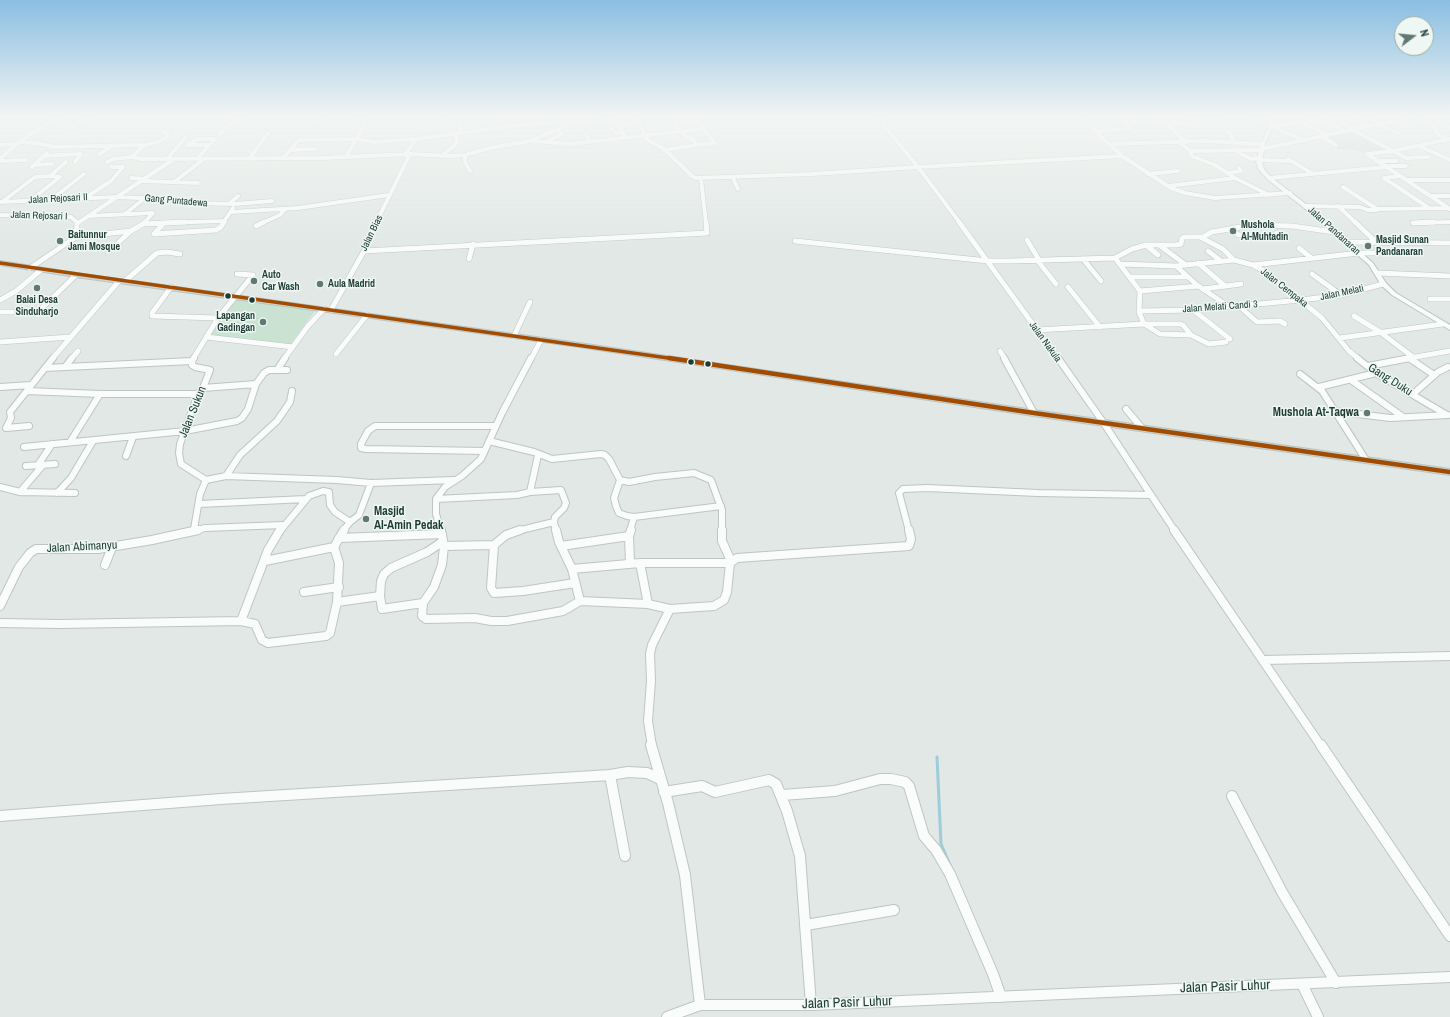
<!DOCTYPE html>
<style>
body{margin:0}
#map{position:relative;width:1450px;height:1017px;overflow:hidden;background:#e1e8e5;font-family:"Archivo Narrow",sans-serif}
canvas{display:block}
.north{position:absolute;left:1394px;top:16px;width:40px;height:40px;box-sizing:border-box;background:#eef7f3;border:1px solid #9baca7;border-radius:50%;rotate:74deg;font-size:11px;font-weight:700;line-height:16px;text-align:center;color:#1e3b35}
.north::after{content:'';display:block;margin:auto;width:14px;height:18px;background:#627873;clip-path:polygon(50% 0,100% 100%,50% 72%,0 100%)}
</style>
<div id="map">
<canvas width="1450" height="1017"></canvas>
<div class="north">N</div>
</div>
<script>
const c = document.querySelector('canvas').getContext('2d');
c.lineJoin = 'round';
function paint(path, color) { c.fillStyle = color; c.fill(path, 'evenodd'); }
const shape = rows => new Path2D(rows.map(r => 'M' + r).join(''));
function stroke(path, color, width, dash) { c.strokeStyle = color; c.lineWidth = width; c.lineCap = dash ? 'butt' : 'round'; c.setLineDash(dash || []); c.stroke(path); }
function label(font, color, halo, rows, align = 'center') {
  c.font = font + ' "Archivo Narrow",sans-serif'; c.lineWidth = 3; c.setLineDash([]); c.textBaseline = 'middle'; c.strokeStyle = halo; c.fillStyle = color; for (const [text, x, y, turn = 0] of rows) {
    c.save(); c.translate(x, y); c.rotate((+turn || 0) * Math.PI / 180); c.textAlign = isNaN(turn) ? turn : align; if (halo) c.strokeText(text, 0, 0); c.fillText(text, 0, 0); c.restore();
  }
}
const built = shape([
 [1353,131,1388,149,1363,152,1356,150,1338,149,1333,146,1337,146,1323,137]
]);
const green = shape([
 [235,298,316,309,290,345,210,335]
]);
const stream = shape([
 [937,757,941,844,950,865]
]);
const minorFar4 = shape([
 [636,115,646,139,664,149,692,176,696,178,812,174,918,167,886,128,879,115],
 [1083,115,1088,120,1092,128,1122,156,1171,188,1185,193,1215,198,1290,193],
 [1191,115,1217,115,1270,120],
 [1298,115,1310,121],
 [1314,115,1345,131],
 [1344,115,1367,126],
 [1364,115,1379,123],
 [1423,115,1450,128],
 [431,117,440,115],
 [1413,117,1431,124,1439,135,1446,139],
 [1332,119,1354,129],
 [676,120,696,120,715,143,697,145,692,138,686,137,672,121,676,120],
 [1112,120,1114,122,1124,122],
 [1390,121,1404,127],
 [1301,122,1327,135],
 [313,123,322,115],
 [1166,123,1186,142],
 [1377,124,1398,133],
 [1271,126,1323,120],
 [72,127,90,115],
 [1273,127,1304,140],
 [611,129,616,133,623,132],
 [1351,129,1393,151,1450,139],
 [1096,131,1130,129,1125,122,1148,121,1195,125],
 [1228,131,1233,137,1231,138,1235,143],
 [220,134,240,115],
 [460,134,461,115],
 [586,134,589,142],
 [1321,136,1336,145],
 [626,137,618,126,639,122],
 [533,141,570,144,702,129],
 [19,142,36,143,55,147,140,145,143,146,132,157,141,159,323,158,410,154,451,156,465,155,490,148,530,141,561,128,570,122],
 [546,142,562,134,557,130],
 [1179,142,1190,151,1192,156,1215,165,1235,178,1269,195],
 [1109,144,1203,141,1263,144],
 [0,145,17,144],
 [188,145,197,139,215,139,197,159],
 [188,145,210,145],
 [143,146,160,141,168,136,168,134,163,132],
 [1419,146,1450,160],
 [1262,149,1421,115],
 [290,150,315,149],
 [664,150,697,145],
 [1190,151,1262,150],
 [1236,151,1251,159,1260,158],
 [99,154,114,145],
 [405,155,416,139],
 [465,155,465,162,470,171],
 [43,156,81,154],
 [441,156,454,146,457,140,456,135],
 [346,157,366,122,361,115],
 [1428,157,1406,158,1393,151,1367,154,1450,209],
 [283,158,299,140,357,139,374,142,416,139,519,125,589,122,636,115],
 [0,159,19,142,61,115],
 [167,159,185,138],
 [249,159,268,133],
 [1288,159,1313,174],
 [1260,160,1291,161],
 [0,161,26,160],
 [1380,161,1396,161],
 [75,162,81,154],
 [107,162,113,159,132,157],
 [34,165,52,164],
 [1384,166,1406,166],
 [32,167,47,153],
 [1227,173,1241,171,1239,168],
 [1148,174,1178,171],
 [1400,176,1384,178,1429,208],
 [131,178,147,179],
 [733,178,738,189],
 [1269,178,1386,167],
 [701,179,706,223],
 [1406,180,1450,180],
 [143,181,198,183],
 [174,182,204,159],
 [1168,186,1235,178],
 [1343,187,1377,209,1376,210],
 [1432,196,1450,196],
 [85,198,111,181,123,167,111,167],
 [52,199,84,174],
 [31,200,60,177,50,176],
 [0,202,116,197,163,199,187,203,235,204,272,201],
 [2,202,35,177,50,176,66,162],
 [229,204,238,196],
 [1305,206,1360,207,1368,210,1375,210],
 [1338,206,1356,223],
 [1377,209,1448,208],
 [231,212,298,208,389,195],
 [125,214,145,198],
 [0,215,71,217,78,223],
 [88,216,153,213,144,223],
 [78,223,174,159],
 [159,223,225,221],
 [223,223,233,208],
 [262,223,280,215,285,209],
 [376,223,410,154],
 [960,223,918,167,1122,156],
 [1413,223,1450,222]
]);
const minorFar3 = shape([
 [145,222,143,224,186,222],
 [959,222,1058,359],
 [1355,222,1376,242],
 [1413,223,1434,222],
 [163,224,154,234,216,230,221,227,224,222],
 [256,226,264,222],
 [1228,229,1239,235,1280,235],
 [1277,233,1287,238],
 [76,237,131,231,143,224],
 [1200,237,1223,249,1234,260,1253,265,1267,273,1322,318,1349,351,1359,359],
 [1027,240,1039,260],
 [795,241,988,261,1011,261,1115,258,1132,249,1146,245,1176,245,1181,244,1182,238,1185,237,1203,237,1212,232,1252,225,1292,226,1334,232],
 [119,242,131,231],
 [1346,242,1450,243],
 [1146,245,1158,255],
 [1159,245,1186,265],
 [1299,248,1310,257],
 [364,251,707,233,706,222],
 [1208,251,1221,261],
 [469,259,473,244],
 [1083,259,1101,281],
 [1037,260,1056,284],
 [1198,263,1225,286],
 [1120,264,1176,266],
 [1253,265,1359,253,1384,253],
 [30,268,76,237,77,222],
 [1377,273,1450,276],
 [1312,274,1341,295],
 [1130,277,1187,277],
 [125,281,157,253,167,252,180,254],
 [171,287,152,313,152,316,218,318],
 [1068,287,1100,327],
 [1203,289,1241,284],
 [1140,291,1199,286],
 [1430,299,1450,299],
 [0,300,16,291,41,270],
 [1228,306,1197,285,1176,266,1234,260],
 [1239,306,1257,322,1280,321,1285,324],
 [41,309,76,275],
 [331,310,364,251,377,222],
 [1193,310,1230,339],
 [1140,311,1193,310,1301,300,1341,295,1383,284],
 [0,312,12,312],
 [1354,316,1380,332,1413,357],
 [1144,324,1180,324,1183,325,1191,335,1160,334,1144,324],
 [1036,330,1144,324,1139,312,1140,291,1115,258],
 [1191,335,1209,344,1226,342],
 [514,336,530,302],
 [206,337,293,347],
 [1340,338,1443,324],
 [0,342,70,337],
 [1000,351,1005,359],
 [336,354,367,315],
 [1408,358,1410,359],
 [52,359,119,281],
 [71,359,78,351],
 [193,359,218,318,253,275,237,274],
 [284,359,308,326,324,309],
 [531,359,541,340],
 [1404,359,1450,351]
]);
const minorFar2 = shape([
 [1004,358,1034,413],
 [1357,358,1376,373,1447,415],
 [1409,358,1434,375],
 [192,361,192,365,195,367,210,370,203,388,198,394,180,444,179,453,181,464,206,480,200,494,194,529],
 [192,361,194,358],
 [1368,366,1410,358],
 [65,367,72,358],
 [45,368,192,361],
 [277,370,285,358],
 [1300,374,1322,391,1366,460],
 [1351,380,1403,417],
 [0,387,31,385],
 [1319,387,1376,373],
 [203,388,256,384],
 [27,391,100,394,198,394],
 [1413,394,1438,372,1448,367],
 [1126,409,1141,427],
 [1334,411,1390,418,1448,415],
 [29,426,6,428,11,418,10,412,53,358],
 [489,441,534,452,552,459,601,454,605,455,609,459,620,480,614,498,616,506,619,513,627,516,634,517,721,506],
 [70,442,100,394],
 [24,447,185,431,237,421,242,418,248,409,256,384,264,373,269,370,287,370],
 [484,451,366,449,361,448,361,444,368,431,375,426,496,426],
 [126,456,133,437],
 [38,465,52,444],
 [26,466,55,464],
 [226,476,240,455,277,421,290,402,292,391],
 [206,480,226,476,337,480,371,483,454,480],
 [620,480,629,482,655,477,694,473,711,480,722,510,722,531],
 [0,487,20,492,75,493],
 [20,492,43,465],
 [530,492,538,455],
 [57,493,71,478,93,441],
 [1151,495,1175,531],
 [436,499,517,495,530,492,561,490,566,503,564,508,555,517,554,522,556,531],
 [199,504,306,499],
 [350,522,359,515,371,483],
 [194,531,205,528,283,525],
 [280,531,309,496,323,491,329,492,330,505,335,512,350,522,343,531],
 [441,531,436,514,436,499,445,487,462,476,481,459,502,413,531,358],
 [517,531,554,522],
 [630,531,634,517],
 [909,531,899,493,903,489,927,488,1038,493,1151,495,1103,422,1058,358]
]);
const minorFar1 = shape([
 [344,530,334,547,339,563,337,602,380,596,382,609,423,603],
 [441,530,444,546,442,565,434,587,423,603,422,616,426,619,475,618,491,621,507,621,563,611,580,601,648,604],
 [556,530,559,542,572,569,580,601],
 [722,530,722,541,731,561],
 [1174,530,1321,746],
 [339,538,442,534],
 [494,545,491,588,494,593,523,591,575,583],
 [444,546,494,545,506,535,520,530],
 [561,546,629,536],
 [265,561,334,547],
 [630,563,629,536,631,530],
 [640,563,648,604,670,609,714,606,724,600,727,592,730,563,737,558,909,546,911,539,909,530],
 [105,565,112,547],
 [572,569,640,563,730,563],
 [304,592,339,587],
 [380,596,381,581,384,574,391,568,427,552,442,542],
 [0,606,19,567,30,553,36,549,98,549,152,540,198,530],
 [241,621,268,550,280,530],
 [0,623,59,624,241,621,255,624,262,640,268,643,326,636,330,633,337,602],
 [1264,660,1450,656],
 [652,746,648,721,651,681,650,654,652,645,670,609]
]);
const minor = shape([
 [651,745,668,803,685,875,700,1005],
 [1321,745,1450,936],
 [610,775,625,856],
 [664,792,702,786,715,792,769,780,776,784,787,811,800,856,811,1005],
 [782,795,835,791,880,779,891,779,905,782,909,786,924,836,936,850,950,874,993,974,1001,997],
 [1232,796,1282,892,1336,983],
 [0,816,221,799,610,775,628,772,647,773,660,779],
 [806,925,894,910],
 [1302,984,1318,1017],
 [667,1017,700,1005,811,1005,1450,977]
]);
const secondary = shape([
 [1270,115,1274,115,1273,126,1265,144,1262,162,1264,169,1271,177,1307,205,1373,263,1386,283,1396,293,1450,325,1450,330,1392,295,1381,285,1369,265,1303,207,1267,179,1259,170,1256,162,1261,144,1269,126,1270,115]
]);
const primary = shape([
 [0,261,76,273,579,343,1034,410,1450,469,1450,475,1034,416,579,347,76,277,0,265,0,261]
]);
const bus1Far1 = shape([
 [0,263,675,359]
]);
const bus1 = shape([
 [669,358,1034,413,1450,472]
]);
const markers = [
 [1233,231,4,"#627873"],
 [60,241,4,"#627873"],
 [1368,246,4,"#627873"],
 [254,281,4,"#627873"],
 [320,284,4,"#627873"],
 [37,288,4,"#627873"],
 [228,296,3.5,"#1e3b35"],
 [252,300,3.5,"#1e3b35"],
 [263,322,4,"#627873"],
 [691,362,3.5,"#1e3b35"],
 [708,364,3.5,"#1e3b35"],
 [1367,413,4,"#627873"],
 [366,519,4,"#627873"]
];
const farStreetnames = [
 ["Jalan Rejosari II",58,199,-3],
 ["Gang Puntadewa",176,201,5],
 ["Jalan Rejosari I",39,216,2],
 ["Jalan Pandanaran",1334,231,42],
 ["Jalan Bias",372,233,-64],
 ["Jalan Cempaka",1284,288,38],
 ["Jalan Melati",1342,293,-12],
 ["Jalan Melati Candi 3",1220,307,-4],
 ["Jalan Nakula",1045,342,54]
];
const farPoinames = [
 ["Mushola",1241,225],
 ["Al-Muhtadin",1241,237],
 ["Baitunnur",68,235],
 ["Jami Mosque",68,247],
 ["Masjid Sunan",1376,240],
 ["Pandanaran",1376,252],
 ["Auto",262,275],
 ["Car Wash",262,287],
 ["Aula Madrid",328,284],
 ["Balai Desa",37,300,"center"],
 ["Sinduharjo",37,312,"center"],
 ["Lapangan",255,316,"right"],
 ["Gadingan",255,328,"right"]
];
const streetNames = [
 ["Gang Duku",1390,380,32],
 ["Jalan Sukun",193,412,-68],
 ["Jalan Abimanyu",82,547,-3]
];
const poiNames = [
 ["Mushola At-Taqwa",1359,413],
 ["Masjid",374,512,"left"],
 ["Al-Amin Pedak",374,526,"left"]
];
const nearStreetnames = [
 ["Jalan Pasir Luhur",1225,987,-2],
 ["Jalan Pasir Luhur",847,1003,-2]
];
paint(built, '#cedad5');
paint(green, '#c9e2d2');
stroke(stream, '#9ecdd9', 3);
stroke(minorFar4, '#bec5c2', 5);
stroke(minorFar3, '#bec5c2', 6);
stroke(minorFar2, '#bec5c2', 8);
stroke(minorFar1, '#bec5c2', 10);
stroke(minor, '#bec5c2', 12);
stroke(secondary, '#bdc5c2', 2);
stroke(primary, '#bbc5c2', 2);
stroke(minorFar4, '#fafcfb', 4);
stroke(minorFar3, '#fafcfb', 5);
stroke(minorFar2, '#fafcfb', 6);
stroke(minorFar1, '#fafcfb', 8);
stroke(minor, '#fafcfb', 10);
paint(secondary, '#fafcfb');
paint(primary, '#ccd5d3');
stroke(bus1Far1, '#a14c00', 3.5);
stroke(bus1, '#a14c00', 4.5);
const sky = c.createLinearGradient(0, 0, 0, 257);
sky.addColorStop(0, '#8abee2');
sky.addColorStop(0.45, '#f2f5f3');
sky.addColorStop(1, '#f2f5f300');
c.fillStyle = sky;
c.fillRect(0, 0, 1450, 257);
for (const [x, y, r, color] of markers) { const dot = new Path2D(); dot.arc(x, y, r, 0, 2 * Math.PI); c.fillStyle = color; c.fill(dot); stroke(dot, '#eef7f3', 1.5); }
label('10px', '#1e3b35', '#eef7f3', farStreetnames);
label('bold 10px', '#1e3b35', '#eef7f3', farPoinames, 'left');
label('12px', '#1e3b35', '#eef7f3', streetNames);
label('bold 12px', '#1e3b35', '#eef7f3', poiNames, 'right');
label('14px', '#1e3b35', '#eef7f3', nearStreetnames);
</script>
